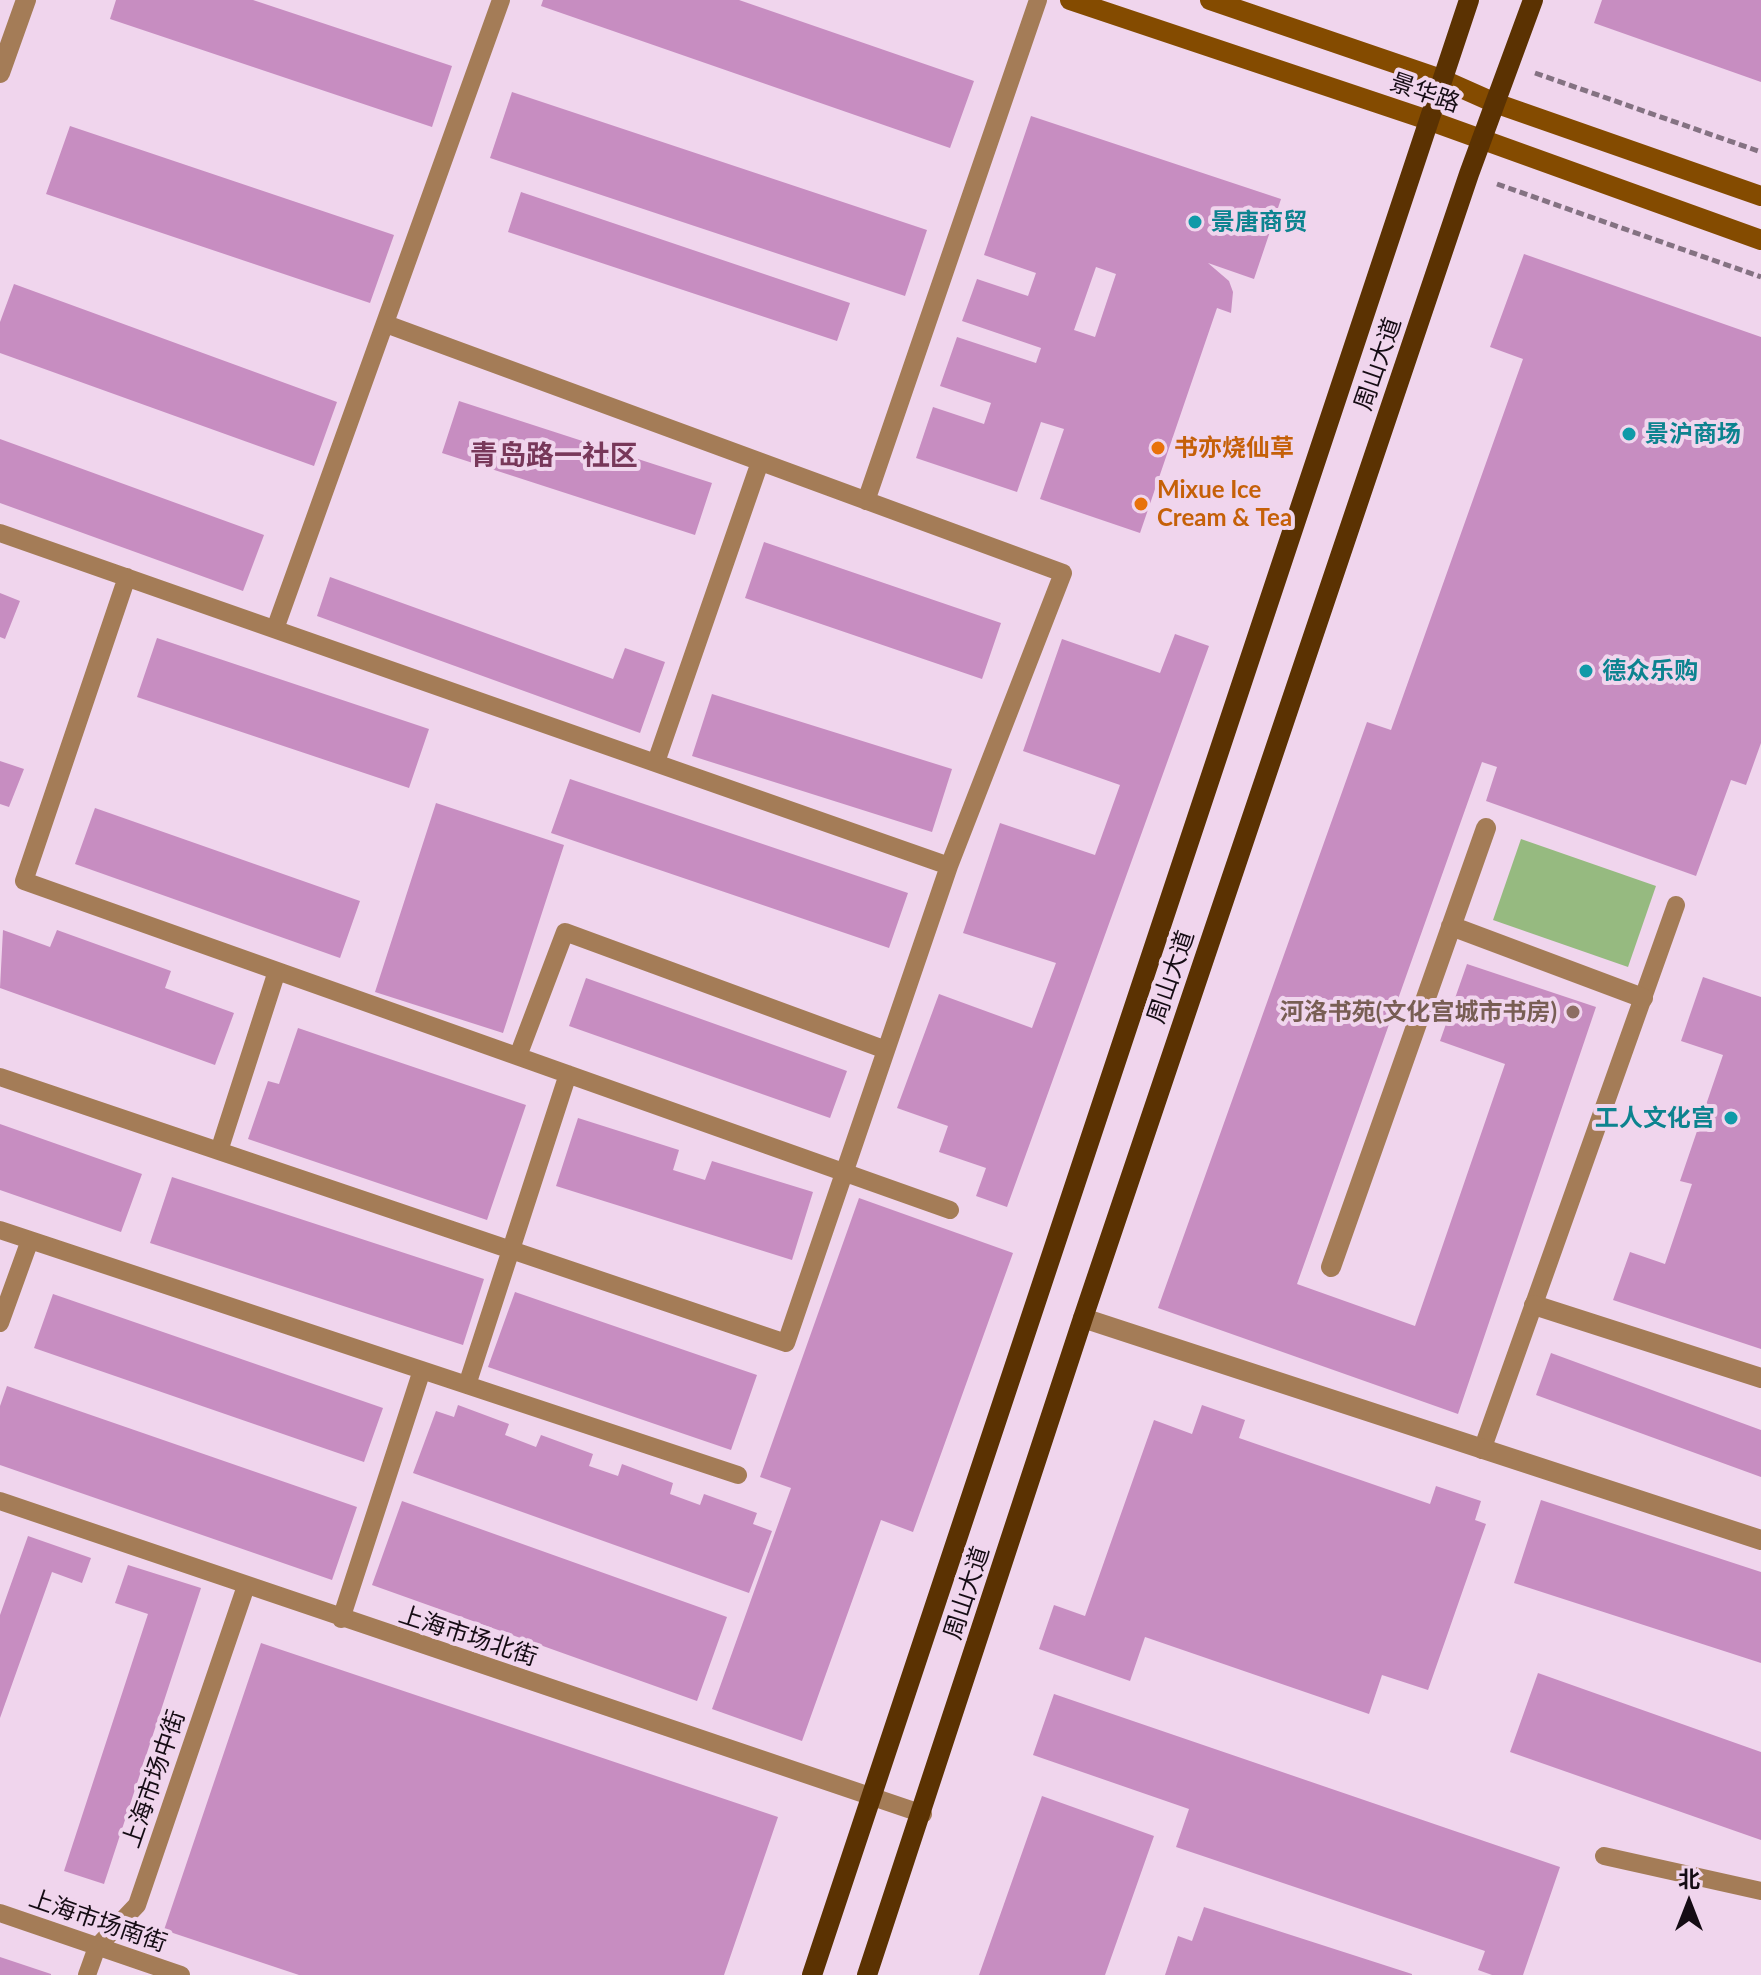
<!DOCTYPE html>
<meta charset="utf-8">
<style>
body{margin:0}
#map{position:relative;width:1761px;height:1975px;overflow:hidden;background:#f0d5ed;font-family:Lato,"Noto Sans SC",sans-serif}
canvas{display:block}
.north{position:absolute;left:1649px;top:1863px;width:80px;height:80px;-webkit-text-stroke:6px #f0d5ed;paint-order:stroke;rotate:0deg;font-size:22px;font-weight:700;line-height:32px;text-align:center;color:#150c14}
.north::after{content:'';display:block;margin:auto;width:28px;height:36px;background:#150c14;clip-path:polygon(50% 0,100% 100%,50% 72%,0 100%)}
</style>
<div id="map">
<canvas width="1761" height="1975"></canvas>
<div class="north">北</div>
</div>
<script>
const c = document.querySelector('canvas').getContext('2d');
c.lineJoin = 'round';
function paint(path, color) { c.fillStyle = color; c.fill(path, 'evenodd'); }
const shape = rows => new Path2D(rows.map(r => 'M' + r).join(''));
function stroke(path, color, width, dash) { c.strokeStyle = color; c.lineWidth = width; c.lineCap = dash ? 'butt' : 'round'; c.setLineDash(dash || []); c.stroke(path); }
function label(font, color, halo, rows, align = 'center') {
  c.font = font + ' Lato,"Noto Sans SC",sans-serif'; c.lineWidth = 8; c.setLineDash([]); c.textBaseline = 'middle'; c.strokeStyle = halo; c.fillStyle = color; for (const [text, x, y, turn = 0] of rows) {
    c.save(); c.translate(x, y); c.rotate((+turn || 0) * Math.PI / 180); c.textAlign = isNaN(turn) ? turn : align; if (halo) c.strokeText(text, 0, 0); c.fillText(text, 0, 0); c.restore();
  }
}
const green = shape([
 [1521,839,1656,886,1628,967,1493,920]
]);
const building = shape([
 [116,0,253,0,452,66,432,127,110,19],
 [543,0,739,0,974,81,950,148,541,6],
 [1602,0,1761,0,1761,82,1594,23],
 [512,92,927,230,905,296,490,158],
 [1031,116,1281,199,1254,279,1208,263,1229,281,1233,292,1231,313,1217,308,1140,533,1040,499,1064,429,1041,422,1017,492,916,458,933,407,984,424,991,403,940,386,957,337,1036,363,1041,348,962,321,977,279,1028,296,1036,273,984,255],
 [1096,267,1116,274,1095,337,1074,330],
 [70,126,394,235,370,303,46,194],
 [521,192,850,303,837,341,508,232],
 [1524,254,1761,337,1761,743,1746,785,1731,780,1696,876,1486,801,1497,767,1482,762,1297,1284,1415,1326,1505,1064,1440,1041,1467,964,1596,1007,1458,1414,1158,1308,1367,722,1391,730,1523,359,1490,347],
 [14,284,337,402,314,466,0,353,0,322],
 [459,401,712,483,695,535,442,453],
 [0,439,264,535,243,591,0,503],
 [764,542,1001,623,982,679,745,598],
 [330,577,613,679,625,648,665,662,640,733,317,616],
 [0,593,20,601,5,639,0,637],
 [1175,634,1209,646,1007,1207,976,1196,986,1168,939,1152,948,1126,897,1108,939,994,1032,1028,1056,963,963,933,1000,823,1095,855,1120,785,1023,751,1062,639,1160,673],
 [157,638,429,729,409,788,137,697],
 [712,694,952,769,932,832,692,756],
 [0,761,24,769,9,807,0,804],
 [570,779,908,893,889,948,551,833],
 [436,803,564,845,503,1033,375,992],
 [95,808,360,901,340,958,75,864],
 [3,930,50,947,57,930,171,971,165,988,234,1013,215,1065,0,988],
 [1703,977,1761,997,1761,1349,1613,1300,1630,1252,1665,1264,1692,1184,1680,1181,1723,1055,1681,1041],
 [586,978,847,1071,830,1118,569,1026],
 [298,1028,526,1105,487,1220,248,1139,268,1081,279,1084],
 [578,1118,679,1150,673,1170,705,1180,712,1161,813,1192,792,1260,556,1186],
 [0,1124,142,1174,121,1232,0,1190],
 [172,1177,484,1279,463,1345,150,1243],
 [859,1198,1013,1253,913,1532,881,1520,802,1741,712,1709,791,1488,760,1477],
 [515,1292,757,1375,731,1450,488,1367],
 [53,1294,383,1408,364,1462,34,1348],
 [1551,1353,1761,1430,1761,1477,1536,1395],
 [7,1386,357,1507,332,1580,0,1465,0,1406],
 [458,1405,509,1424,505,1435,536,1447,541,1435,593,1454,589,1466,618,1476,622,1464,673,1483,670,1494,700,1505,704,1494,757,1513,753,1524,772,1531,749,1593,413,1473,436,1411,454,1417],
 [1202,1405,1245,1420,1239,1438,1430,1504,1436,1486,1481,1501,1475,1520,1486,1524,1428,1690,1382,1675,1369,1714,1145,1637,1130,1681,1039,1649,1054,1605,1085,1616,1154,1420,1192,1434],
 [1541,1500,1761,1572,1761,1663,1514,1583],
 [402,1501,727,1617,697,1701,372,1585],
 [28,1536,91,1558,82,1583,52,1572,0,1718,0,1615],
 [128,1565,201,1588,104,1884,64,1871,148,1614,115,1603],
 [261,1643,778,1817,724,1975,299,1975,164,1930],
 [1538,1673,1761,1752,1761,1840,1510,1752],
 [1054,1694,1560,1867,1523,1975,1492,1975,1478,1970,1485,1951,1176,1847,1189,1809,1033,1755],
 [1042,1796,1154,1836,1105,1975,979,1975],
 [1204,1907,1412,1974,1412,1975,1165,1975,1178,1936,1192,1941],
 [0,1957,51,1974,51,1975,0,1975]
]);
const path = shape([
 [1535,73,1761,152],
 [1497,184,1761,277]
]);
const lane = shape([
 [866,501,1038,0],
 [0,533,949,866],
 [127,577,24,881,950,1210],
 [275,629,501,0],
 [656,762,760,462],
 [518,1056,565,932,886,1050],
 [0,1077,786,1343,949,866,1063,573,386,324],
 [219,1151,277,971],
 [0,1230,738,1475],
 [0,1323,30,1240],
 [467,1385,568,1074],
 [1482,1450,1676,905],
 [0,1501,923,1814],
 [341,1619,422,1370],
 [1604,1856,1761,1891],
 [0,1913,181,1975],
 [87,1975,97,1947,137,1905,246,1586]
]);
const street = shape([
 [0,73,26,0],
 [1451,926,1643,998],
 [1331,1267,1486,828],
 [1534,1305,1761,1378],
 [1083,1318,1761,1540]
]);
const secondary = shape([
 [1070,0,1428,120,1761,240],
 [1210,0,1441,79,1495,103,1761,196]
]);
const primary = shape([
 [812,1975,1469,0],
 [867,1975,1083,1318,1469,174,1533,0]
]);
const markers = [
 [1195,222,8,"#0f9aa8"],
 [1629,434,8,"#0f9aa8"],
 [1158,448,8,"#e8710a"],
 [1141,504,8,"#e8710a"],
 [1586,671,8,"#0f9aa8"],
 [1573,1012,8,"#8d6e63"],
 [1731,1118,8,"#0f9aa8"]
];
const streetNames = [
 ["景华路",1425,93,19],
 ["周山大道",1378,364,-71],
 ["周山大道",1171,977,-71],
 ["周山大道",967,1593,-72],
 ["上海市场北街",468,1636,18],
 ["上海市场中街",154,1779,-71],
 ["上海市场南街",98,1921,19]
];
const cultureNames = [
 ["景唐商贸",1211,222],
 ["景沪商场",1645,434],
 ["德众乐购",1602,671],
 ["工人文化宫",1715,1118,"right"]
];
const foodNames = [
 ["书亦烧仙草",1174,448],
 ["Mixue Ice",1157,490],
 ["Cream & Tea",1157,518]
];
const educationNames = [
 ["河洛书苑(文化宫城市书房)",1557,1012]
];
const quarterNames = [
 ["青岛路一社区",554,456]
];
paint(green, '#96ba80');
paint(building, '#c78dc1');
stroke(path, '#847282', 5, [8, 4]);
stroke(lane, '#a47c57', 18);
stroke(street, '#a47c57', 20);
stroke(secondary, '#844b00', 20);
stroke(primary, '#5b3202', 20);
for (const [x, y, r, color] of markers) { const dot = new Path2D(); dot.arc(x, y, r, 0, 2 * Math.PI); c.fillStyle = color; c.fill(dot); stroke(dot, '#f0d5ed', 3); }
label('24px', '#150c14', '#f0d5ed', streetNames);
label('bold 24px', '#0d838f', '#f0d5ed', cultureNames, 'left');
label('bold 24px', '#c56008', '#f0d5ed', foodNames, 'left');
label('bold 24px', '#785e54', '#f0d5ed', educationNames, 'right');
label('bold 28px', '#78385a', '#f0d5ed', quarterNames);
</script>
